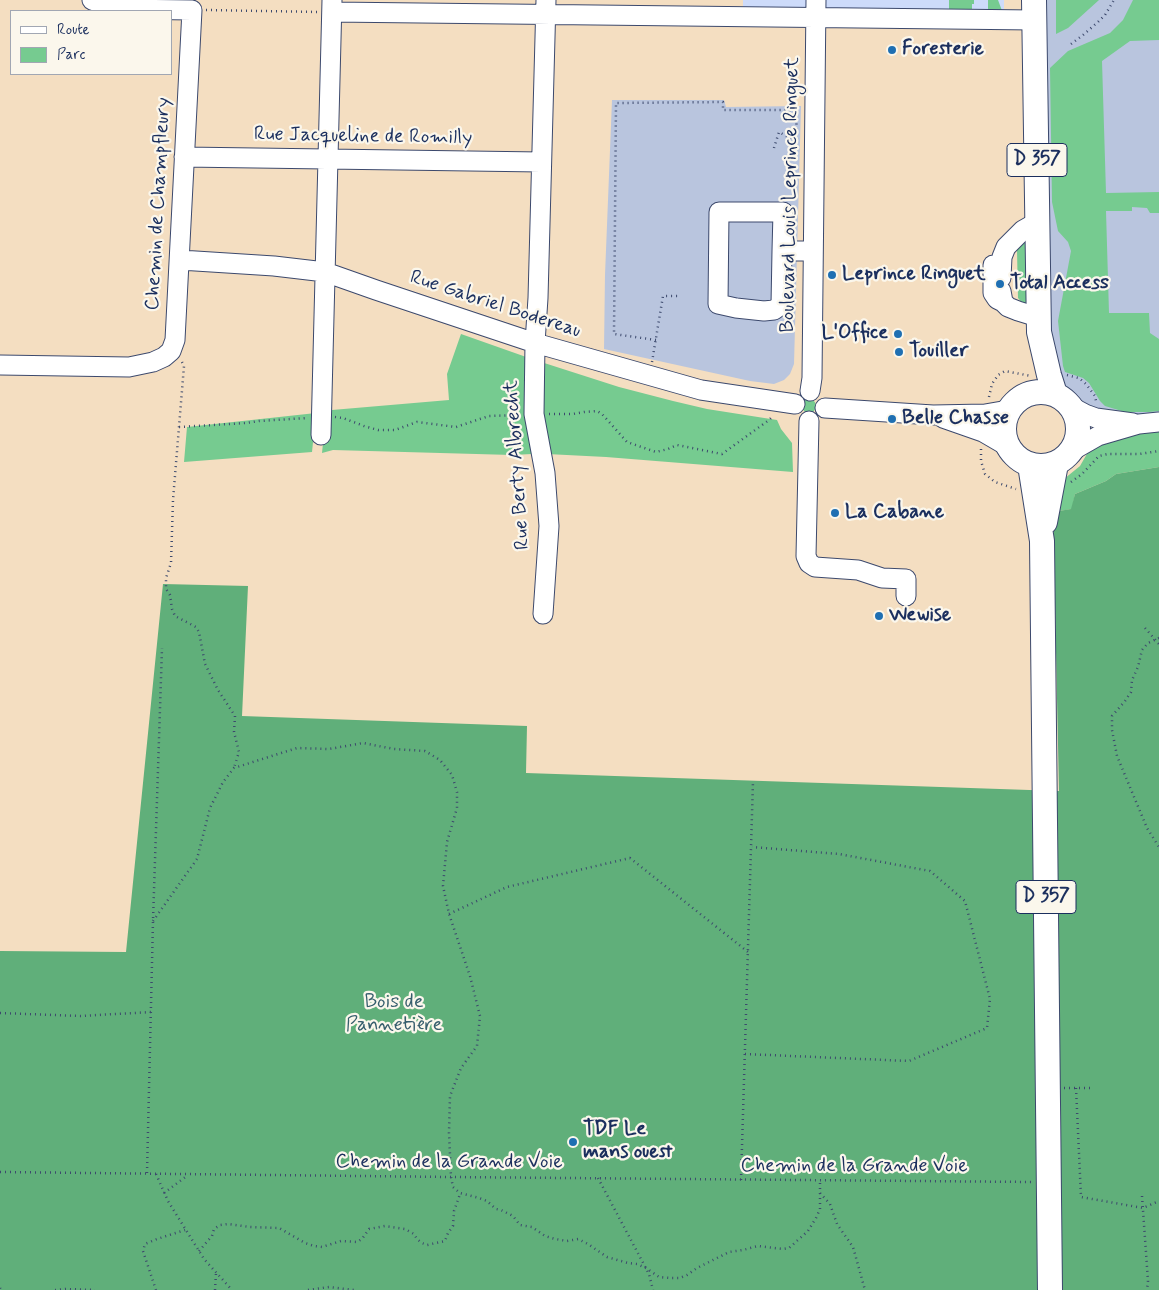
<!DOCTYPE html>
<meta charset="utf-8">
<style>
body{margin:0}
#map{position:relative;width:1159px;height:1290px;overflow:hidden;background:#f4dec1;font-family:Mynerve,sans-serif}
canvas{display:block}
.legend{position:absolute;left:10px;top:10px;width:162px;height:65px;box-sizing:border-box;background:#fbf7ec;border:1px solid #a1a7b3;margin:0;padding:6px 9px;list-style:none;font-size:15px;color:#1b2f5e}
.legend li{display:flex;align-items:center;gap:10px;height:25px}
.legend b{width:25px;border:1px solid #a1a7b3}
</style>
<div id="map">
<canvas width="1159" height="1290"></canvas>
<ul class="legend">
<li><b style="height:6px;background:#fff"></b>Route</li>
<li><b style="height:14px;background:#76cb90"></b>Parc</li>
</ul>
</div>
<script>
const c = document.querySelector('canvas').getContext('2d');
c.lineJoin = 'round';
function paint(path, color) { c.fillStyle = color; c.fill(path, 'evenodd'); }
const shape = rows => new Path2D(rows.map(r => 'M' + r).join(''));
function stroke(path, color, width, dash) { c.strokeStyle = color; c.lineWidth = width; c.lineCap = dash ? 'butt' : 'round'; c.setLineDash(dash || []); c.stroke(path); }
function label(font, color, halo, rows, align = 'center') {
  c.font = font + ' Mynerve,sans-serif'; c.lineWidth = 4.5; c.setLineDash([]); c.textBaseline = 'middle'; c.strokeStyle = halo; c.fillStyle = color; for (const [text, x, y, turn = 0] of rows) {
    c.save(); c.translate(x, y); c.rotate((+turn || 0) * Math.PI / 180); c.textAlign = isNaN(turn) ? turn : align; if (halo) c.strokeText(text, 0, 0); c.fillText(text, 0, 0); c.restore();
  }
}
const built = shape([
 [743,0,1004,0,1004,16,743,11]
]);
const industrial = shape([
 [1034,0,1159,0,1159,422,1070,406,1049,375],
 [612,100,724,100,726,107,801,106,794,364,790,374,784,380,774,384,750,381,604,349,605,275]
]);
const green = shape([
 [949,0,974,0,974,4,972,4,972,15,949,15],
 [988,0,998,0,1004,16,988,16],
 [1056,0,1099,0,1068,28,1056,34],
 [1133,0,1159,0,1159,40,1130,41,1102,61,1106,193,1159,192,1159,213,1150,213,1147,208,1132,207,1132,211,1106,211,1109,313,1149,313,1150,333,1159,339,1159,411,1149,412,1125,412,1105,406,1100,401,1089,383,1083,378,1065,372,1063,366,1058,321,1071,251,1068,242,1058,231,1052,202,1050,68,1068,51,1110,33,1123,20],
 [1030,242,1031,304,1023,304,1018,298,1017,250,1022,243],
 [461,334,529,358,532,454,512,455,333,450,322,453,326,414,332,410,449,400,447,374],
 [538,361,619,387,673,401,707,409,777,420,781,429,792,443,793,472,606,457,547,454],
 '802 406a7 7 0 1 1 14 0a7 7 0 1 1-14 0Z',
 [316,413,312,452,184,462,187,427],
 [1159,429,1159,467,1116,474,1106,481,1075,494,1072,509,1053,512,1064,479,1080,466,1088,452,1103,440]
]);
const forest = shape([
 [1159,467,1159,1290,0,1290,0,951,126,952,163,584,248,586,242,716,527,726,526,773,1059,791,1053,512,1071,509,1075,494,1106,481,1116,474]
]);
const path = shape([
 [206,10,318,12],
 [1071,44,1083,35,1098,22,1105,15,1114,0],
 [656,340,614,334,616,103,723,102,723,110,796,110,797,142,779,132,774,148],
 [182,362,184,366,173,500,171,563,166,578,166,589,170,595,172,609,175,616,196,627,199,632,205,664,218,690,235,716,234,732,239,752,234,768],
 [652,362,663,296,678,296],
 [1067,375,1079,378,1086,384,1095,396,1096,401],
 [989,397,992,384,998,375,1005,371,1031,376],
 [549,414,573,414,584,412,597,411,602,414,627,442,656,452,668,449,677,445,722,454,769,420,773,416],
 [335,417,343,418,364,426,378,430,395,430,417,422,456,427,489,416,519,415],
 [179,427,246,423,259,421,307,418],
 [981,449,981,461,985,474,995,482,1016,489],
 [1071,482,1082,474,1099,456,1108,454,1139,454,1159,451],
 [1145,628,1159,644],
 [1159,638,1148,643,1142,650,1138,667,1132,680,1131,692,1125,701,1112,716,1112,730,1117,756,1147,828,1159,847],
 [449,914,507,887,630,858,748,952],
 [153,921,197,859,210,808,223,782,234,768,297,748,329,749,363,743,394,749,425,751,440,760,452,775,457,792,457,808,447,842,443,886,449,914,470,976,480,1016,477,1046,461,1068,450,1096,449,1133,451,1177,453,1187,460,1193,479,1198,487,1201,496,1209,501,1210,513,1216,520,1225,532,1227,545,1236,555,1239,567,1241,578,1239,588,1244,607,1257,628,1263,637,1264,646,1268,659,1277,670,1278,680,1278,687,1275,697,1268,729,1252,743,1250,758,1246,783,1249,789,1248,808,1231,816,1218,820,1209,820,1180],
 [0,1013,80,1016,152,1012],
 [745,1054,909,1061,987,1028,990,999,965,901,930,871,839,854,752,847],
 [1064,1088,1092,1088],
 [1076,1088,1081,1197,1143,1208,1159,1201],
 [0,1172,451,1177,1032,1182],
 [147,1173,153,921,162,648],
 [156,1174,168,1201,204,1259,232,1290],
 [598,1178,649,1274,653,1290],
 [741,1180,753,781],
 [164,1193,188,1175],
 [820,1193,830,1204,837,1224,853,1247,865,1290],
 [1142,1196,1148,1281,1147,1290],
 [199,1251,212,1236,214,1229,220,1225,228,1224,250,1227,279,1228,305,1243,314,1246,322,1247,341,1241,357,1242,362,1239,369,1229,385,1226,405,1229,414,1234,417,1239,422,1243,427,1245,445,1241,448,1233,453,1226,454,1211,460,1194],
 [0,1288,1,1290],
 [55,1290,66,1289,95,1290],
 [156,1290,143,1251,145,1244,157,1239,185,1230],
 [215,1290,216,1273],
 [308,1290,329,1287,354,1290]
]);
const minor = shape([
 [332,12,1034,20],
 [184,157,541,162],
 [782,251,781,305,774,310,764,311,736,308,718,304,719,212,783,212,782,251,813,251],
 [180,260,274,266,325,272,376,290,535,343,701,390,795,404],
 [993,265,993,293,997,299,1003,302],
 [1001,278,1002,257,1006,247,1023,230,1030,226,1038,224],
 [1001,291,1003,302,1008,307,1018,311,1031,315,1039,319],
 [0,365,129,367,153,362,164,357,171,351,175,340,192,10,117,9,92,0],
 [810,391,812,378,816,0],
 [1070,406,1085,414,1096,418,1133,423],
 [825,408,933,415,985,414,1008,410],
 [943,418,983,432,1007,446],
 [809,421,806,556,809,563,815,567,858,570,882,578,906,579,906,596],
 [321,435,332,0],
 [1070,452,1098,436,1139,424,1159,422],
 [543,614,549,526,545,473,534,414,535,343,538,298,546,0]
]);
const major = shape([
 [1034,0,1039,332,1049,375,1055,394],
 '1004 429a37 37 0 1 1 74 0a37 37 0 1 1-74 0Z',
 [1030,465,1042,541,1050,1290],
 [1045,522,1056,464]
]);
const markers = [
 [892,50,5,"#1f6fb2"],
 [832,275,5,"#1f6fb2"],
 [1000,284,5,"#1f6fb2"],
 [898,334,5,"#1f6fb2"],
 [899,352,5,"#1f6fb2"],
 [892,419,5,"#1f6fb2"],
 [835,513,5,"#1f6fb2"],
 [879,616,5,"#1f6fb2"],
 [573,1142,5,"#1f6fb2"]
];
const shields = [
 [1037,160,60],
 [1046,897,60]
];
const shieldNames = [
 ["D 357",1037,160],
 ["D 357",1046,897]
];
const poiNames = [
 ["Foresterie",902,50],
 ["Leprince Ringuet",842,275],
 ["Total Access",1010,284],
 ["L'Office",888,334,"right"],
 ["Touiller",909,352],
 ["Belle Chasse",902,419],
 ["La Cabane",845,513],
 ["Wewise",889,616],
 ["TDF Le",583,1130],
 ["mans ouest",583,1153]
];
const streetNames = [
 ["Rue Jacqueline de Romilly",363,137,1],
 ["Boulevard Louis Leprince Ringuet",791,195,-89],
 ["Chemin de Champfleury",159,204,-87],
 ["Rue Gabriel Bodereau",495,305,18],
 ["Rue Berty Albrecht",518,465,-94],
 ["Chemin de la Grande Voie",449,1163],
 ["Chemin de la Grande Voie",854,1167]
];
const parkNames = [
 ["Bois de",394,1003],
 ["Pannetière",394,1026]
];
paint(built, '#cddbfa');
paint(industrial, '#b9c5de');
paint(green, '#76cb90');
paint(forest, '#60af7a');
stroke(minor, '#3c496d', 21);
stroke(major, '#3c496d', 26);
stroke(path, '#3c496d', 2.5, [1, 4]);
stroke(minor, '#fff', 19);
stroke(major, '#fff', 24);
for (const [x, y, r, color] of markers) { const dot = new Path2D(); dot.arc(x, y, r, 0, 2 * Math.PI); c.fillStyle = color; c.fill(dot); stroke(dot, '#fbf7ec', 2); }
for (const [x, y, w] of shields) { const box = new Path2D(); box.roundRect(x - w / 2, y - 16.5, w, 33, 4); c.fillStyle = '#fbf7ec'; c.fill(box); stroke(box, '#1b2f5e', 1); }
label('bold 19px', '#1b2f5e', null, shieldNames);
label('bold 20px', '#1b2f5e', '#fbf7ec', poiNames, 'left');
label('20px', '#1b2f5e', '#fbf7ec', streetNames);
label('20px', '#365e6d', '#fbf7ec', parkNames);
</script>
